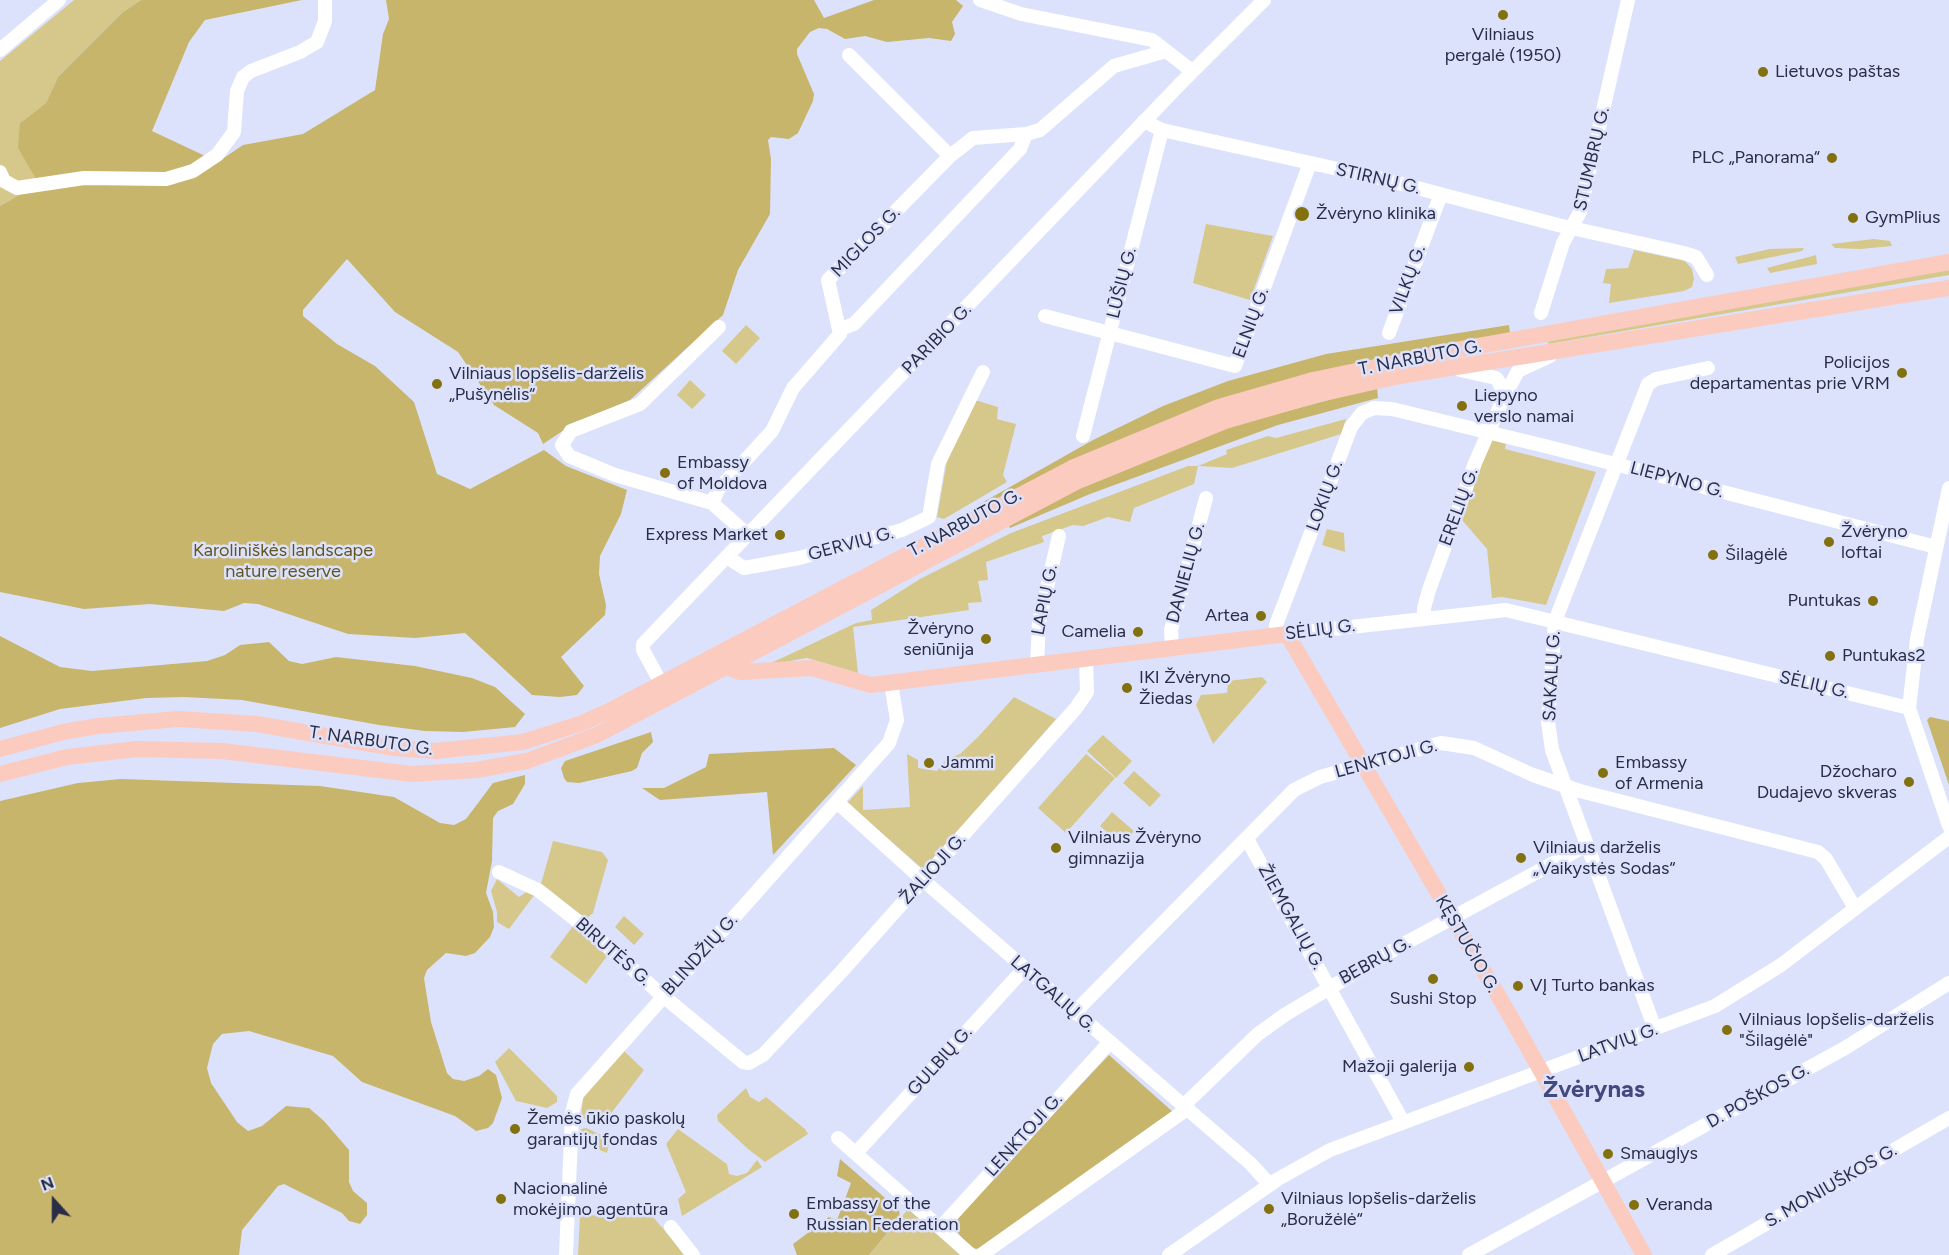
<!DOCTYPE html>
<meta charset="utf-8">
<style>
body{margin:0}
#map{position:relative;width:1949px;height:1255px;overflow:hidden;background:#dde2fc;font-family:Figtree,sans-serif}
canvas{display:block}
.north{position:absolute;left:24px;top:1171px;width:60px;height:60px;-webkit-text-stroke:4px #dde2fc;paint-order:stroke;rotate:339deg;font-size:16px;font-weight:700;line-height:24px;text-align:center;color:#2a2d46}
.north::after{content:'';display:block;margin:auto;width:21px;height:27px;background:#2a2d46;clip-path:polygon(50% 0,100% 100%,50% 72%,0 100%)}
</style>
<div id="map">
<canvas width="1949" height="1255"></canvas>
<div class="north">N</div>
</div>
<script>
const c = document.querySelector('canvas').getContext('2d');
c.lineJoin = 'round';
function paint(path, color) { c.fillStyle = color; c.fill(path, 'evenodd'); }
const shape = rows => new Path2D(rows.map(r => 'M' + r).join(''));
function stroke(path, color, width, dash) { c.strokeStyle = color; c.lineWidth = width; c.lineCap = dash ? 'butt' : 'round'; c.setLineDash(dash || []); c.stroke(path); }
function label(font, color, halo, rows, align = 'center') {
  c.font = font + ' Figtree,sans-serif'; c.lineWidth = 5; c.setLineDash([]); c.textBaseline = 'middle'; c.strokeStyle = halo; c.fillStyle = color; for (const [text, x, y, turn = 0] of rows) {
    c.save(); c.translate(x, y); c.rotate((+turn || 0) * Math.PI / 180); c.textAlign = isNaN(turn) ? turn : align; if (halo) c.strokeText(text, 0, 0); c.fillText(text, 0, 0); c.restore();
  }
}
const green = shape([
 [74,0,141,0,123,12,58,77,46,103,20,123,40,184,0,206,0,61],
 [1206,224,1273,236,1250,300,1193,283],
 [1874,239,1890,241,1892,246,1860,249,1835,248,1831,244],
 [1804,248,1802,251,1738,264,1735,257,1770,249],
 [1634,250,1685,261,1692,269,1694,279,1692,287,1684,291,1609,303,1611,284,1603,283,1606,269,1628,268],
 [1816,255,1817,264,1770,273,1767,268],
 [1949,270,1949,275,1548,344,1549,338,1671,316],
 [746,325,760,338,736,364,722,351],
 [690,380,706,395,692,409,677,395],
 [975,400,998,407,997,419,1016,424,1003,475,1007,482,944,519,937,517,947,460],
 [1346,419,1341,434,1232,468,1198,466,1194,484,1134,508,1130,522,1108,517,1083,526,1073,525,1042,536,1044,542,986,562,988,580,978,581,982,602,968,603,969,610,853,627,858,673,807,658,767,665,856,623,872,620,871,610,920,579,1011,533,1188,466,1198,466,1227,454,1226,450,1268,436,1276,438],
 [1490,439,1506,443,1505,449,1596,472,1546,605,1502,597,1492,598,1487,549,1462,520],
 [1327,529,1344,533,1345,552,1322,545],
 [1262,677,1267,682,1213,744,1196,705,1201,695,1227,693,1228,681],
 [1014,697,1056,719,924,870,847,803,863,786,863,810,910,807,907,754,918,760,918,768,937,771,945,760,960,754,978,737],
 [1103,735,1132,761,1116,778,1087,751],
 [1086,754,1115,778,1066,833,1038,808],
 [1134,771,1161,795,1150,807,1123,783],
 [1112,812,1134,831,1122,845,1100,826],
 [553,841,602,852,608,860,593,913,586,919,541,884],
 [497,879,519,897,528,891,535,894,509,929,497,922,497,912,491,891],
 [624,916,644,934,634,945,615,927],
 [573,926,608,955,586,984,550,957],
 [509,1048,557,1096,557,1102,547,1108,516,1101,495,1062],
 [623,1050,644,1070,603,1124,596,1125,581,1117,583,1098],
 [746,1088,750,1097,759,1102,766,1097,805,1129,808,1134,765,1162,748,1149,718,1121,717,1115],
 [586,1128,606,1137,609,1144,607,1153,583,1143,581,1129],
 [678,1129,727,1164,729,1174,737,1176,747,1173,757,1160,762,1167,682,1216,678,1199,686,1192,666,1144],
 [910,1207,960,1255,869,1255],
 [580,1215,653,1217,686,1255,578,1255]
]);
const forest = shape([
 [141,0,302,0,205,20,189,42,152,131,218,162,243,145,303,134,375,90,383,34,389,19,386,0,814,0,824,18,874,0,956,0,963,6,952,22,955,34,951,41,929,38,887,42,865,36,845,39,827,29,819,28,810,32,797,49,797,54,814,94,813,101,798,133,789,139,771,137,768,140,771,159,770,214,738,270,723,315,630,400,573,424,543,444,538,433,494,405,458,352,395,312,347,259,303,310,303,316,337,344,375,366,414,402,437,474,470,489,544,450,566,466,627,490,621,514,600,556,599,574,606,605,605,615,561,657,584,686,577,695,560,697,532,695,465,633,415,638,348,634,258,604,244,603,224,611,150,604,84,609,0,592,0,206,39,184,18,148,20,123,46,103,58,77,123,12],
 [1509,325,1510,333,978,510,978,505,1093,440,1163,406,1228,381,1326,354],
 [1377,387,1378,398,1278,425,1090,494,1010,528,1007,523,1083,486,1228,427],
 [0,636,60,667,92,671,207,661,225,655,240,645,269,642,289,661,302,664,336,657,415,666,472,678,495,687,525,714,515,727,463,732,425,731,379,725,242,700,184,697,146,698,60,709,0,728],
 [1930,717,1949,721,1949,785,1927,720],
 [651,732,653,742,642,753,637,768,632,771,579,783,567,782,564,778,561,768,565,761],
 [834,748,856,765,773,855,767,792,660,800,642,788,664,788,706,767,709,754],
 [525,775,525,784,513,804,498,811,493,818,492,861,486,893,493,912,494,927,490,937,475,953,466,956,446,953,427,970,424,978,431,1022,447,1073,453,1079,464,1081,479,1076,488,1069,496,1075,502,1098,493,1123,488,1128,476,1131,455,1116,362,1082,333,1056,249,1031,222,1034,213,1044,207,1068,211,1083,237,1122,248,1131,262,1126,286,1106,309,1108,324,1121,349,1150,349,1182,353,1191,367,1203,367,1215,360,1224,349,1221,342,1213,284,1184,278,1186,242,1230,239,1255,0,1255,0,801,78,783,121,779,320,786,394,797,440,823,454,825,466,819,493,783],
 [1109,1055,1173,1112,980,1249,970,1248,950,1223],
 [840,1159,899,1210,900,1218,869,1255,797,1255,793,1244,829,1217,837,1220,851,1183,837,1176]
]);
const minor = shape([
 [980,0,1021,14,1152,40,1192,71],
 [0,50,59,0],
 [849,55,950,156],
 [1144,121,1162,130,1383,179,1558,225,1684,253,1696,257,1707,275],
 [0,172,4,181,17,188,84,178,166,179,193,171,217,155,234,132,237,91,243,77,251,71,300,52,317,42,325,21,325,0],
 [1541,313,1563,243,1580,212,1628,0],
 [1045,316,1235,366,1310,163],
 [719,327,640,404,571,431,562,445,569,456,615,475,712,503,748,535],
 [841,329,854,324,1020,149,1026,134],
 [1389,333,1441,194],
 [1460,370,1496,378,1500,384,1503,399],
 [1083,436,1162,130],
 [1949,488,1917,639,1909,708,1949,826],
 [712,503,718,490,772,431,793,388,840,334,828,280,950,156,973,138,1026,134,1040,130,1114,66,1166,51],
 [727,557,744,568,799,558,902,530,929,517,938,464,983,372],
 [1424,618,1424,608,1429,590,1475,463,1503,399,1518,371,1550,356],
 [1287,634,1506,610,1909,708],
 [1276,636,1276,625,1351,427,1362,413,1374,408,1392,409,1549,447,1936,547],
 [1172,648,1171,630,1206,498],
 [1037,665,1039,622,1059,536],
 [662,685,643,650,643,644,1181,83,1264,0],
 [837,802,923,880,1251,1164,1270,1185],
 [1247,839,1403,1122],
 [499,872,538,890,590,931,657,991,743,1062,749,1063,763,1055,842,971,1076,708,1087,692,1086,659],
 [1074,1013,1294,790,1320,777,1441,743,1474,748,1533,775,1580,791,1818,852,1826,859,1855,908],
 [1655,1029,1552,750,1548,722,1555,621,1648,384,1656,379,1708,368],
 [1183,1106,1258,1034,1286,1014,1402,945,1587,845],
 [838,1138,971,1255],
 [856,1153,1024,969],
 [671,1227,693,1255],
 [940,1228,1109,1043],
 [566,1255,572,1113,577,1094,889,743,897,720,891,683],
 [981,1255,1187,1109],
 [1169,1255,1278,1179,1330,1150,1715,1006,1781,965,1949,837],
 [1469,1255,1845,1048,1949,983],
 [1712,1255,1949,1118]
]);
const major = shape([
 [721,665,740,672,812,668,871,685,1287,634,1513,1021,1644,1255],
 [0,749,63,732,98,726,178,719,257,724,394,748,435,751,523,742,582,723,609,711,1072,468,1219,407,1313,380,1456,350,1949,262],
 [0,774,67,757,137,749,222,751,412,774,476,770,527,761,597,735,1078,481,1225,421,1315,395,1400,376,1949,288]
]);
const markers = [
 [1503,15,6,"#83700f"],
 [1763,72,6,"#83700f"],
 [1832,158,6,"#83700f"],
 [1302,214,8,"#83700f"],
 [1853,218,6,"#83700f"],
 [1902,373,6,"#83700f"],
 [437,384,6,"#83700f"],
 [1462,406,6,"#83700f"],
 [665,473,6,"#83700f"],
 [780,535,6,"#83700f"],
 [1829,542,6,"#83700f"],
 [1713,555,6,"#83700f"],
 [1873,601,6,"#83700f"],
 [1261,616,6,"#83700f"],
 [1138,632,6,"#83700f"],
 [986,639,6,"#83700f"],
 [1830,656,6,"#83700f"],
 [1127,688,6,"#83700f"],
 [929,763,6,"#83700f"],
 [1603,773,6,"#83700f"],
 [1909,782,6,"#83700f"],
 [1056,848,6,"#83700f"],
 [1521,858,6,"#83700f"],
 [1433,979,6,"#83700f"],
 [1518,986,6,"#83700f"],
 [1727,1030,6,"#83700f"],
 [1469,1067,6,"#83700f"],
 [515,1129,6,"#83700f"],
 [1608,1154,6,"#83700f"],
 [501,1199,6,"#83700f"],
 [1634,1205,6,"#83700f"],
 [1269,1209,6,"#83700f"],
 [794,1214,6,"#83700f"]
];
const poiNames = [
 ["Vilniaus",1503,35,"center"],
 ["pergalė (1950)",1503,56,"center"],
 ["Lietuvos paštas",1775,72],
 ["PLC „Panorama“",1820,158,"right"],
 ["Žvėryno klinika",1316,214],
 ["GymPlius",1865,218],
 ["Policijos",1890,363,"right"],
 ["departamentas prie VRM",1890,384,"right"],
 ["Vilniaus lopšelis-darželis",449,374],
 ["„Pušynėlis“",449,395],
 ["Liepyno",1474,396],
 ["verslo namai",1474,417],
 ["Embassy",677,463],
 ["of Moldova",677,484],
 ["Žvėryno",1841,532],
 ["loftai",1841,553],
 ["Express Market",768,535,"right"],
 ["Šilagėlė",1725,555],
 ["Puntukas",1861,601,"right"],
 ["Artea",1249,616,"right"],
 ["Žvėryno",974,629,"right"],
 ["seniūnija",974,650,"right"],
 ["Camelia",1126,632,"right"],
 ["Puntukas2",1842,656],
 ["IKI Žvėryno",1139,678],
 ["Žiedas",1139,699],
 ["Jammi",941,763],
 ["Embassy",1615,763],
 ["of Armenia",1615,784],
 ["Džocharo",1897,772,"right"],
 ["Dudajevo skveras",1897,793,"right"],
 ["Vilniaus Žvėryno",1068,838],
 ["gimnazija",1068,859],
 ["Vilniaus darželis",1533,848],
 ["„Vaikystės Sodas“",1533,869],
 ["VĮ Turto bankas",1530,986],
 ["Sushi Stop",1433,999,"center"],
 ["Vilniaus lopšelis-darželis",1739,1020],
 ["\"Šilagėlė\"",1739,1041],
 ["Mažoji galerija",1457,1067,"right"],
 ["Žemės ūkio paskolų",527,1119],
 ["garantijų fondas",527,1140],
 ["Smauglys",1620,1154],
 ["Nacionalinė",513,1189],
 ["mokėjimo agentūra",513,1210],
 ["Vilniaus lopšelis-darželis",1281,1199],
 ["„Boružėlė“",1281,1220],
 ["Embassy of the",806,1204],
 ["Russian Federation",806,1225],
 ["Veranda",1646,1205]
];
const streetNames = [
 ["STUMBRŲ G.",1592,159,-77],
 ["STIRNŲ G.",1378,179,13],
 ["MIGLOS G.",866,242,-46],
 ["VILKŲ G.",1408,280,-70],
 ["LŪŠIŲ G.",1122,283,-76],
 ["ELNIŲ G.",1251,323,-70],
 ["PARIBIO G.",937,339,-46],
 ["T. NARBUTO G.",1420,358,-11],
 ["LIEPYNO G.",1677,480,15],
 ["LOKIŲ G.",1325,496,-70],
 ["ERELIŲ G.",1459,507,-70],
 ["T. NARBUTO G.",965,523,-28],
 ["GERVIŲ G.",851,544,-15],
 ["DANIELIŲ G.",1186,573,-75],
 ["LAPIŲ G.",1045,600,-79],
 ["SĖLIŲ G.",1320,630,-7],
 ["SAKALŲ G.",1552,676,-87],
 ["SĖLIŲ G.",1814,685,13],
 ["T. NARBUTO G.",371,741,8],
 ["LENKTOJI G.",1386,759,-15],
 ["ŽALIOJI G.",933,869,-48],
 ["ŽIEMGALIŲ G.",1291,917,61],
 ["KĘSTUČIO G.",1467,944,60],
 ["BIRUTĖS G.",613,952,41],
 ["BLINDŽIŲ G.",700,955,-48],
 ["BEBRŲ G.",1375,961,-29],
 ["LATGALIŲ G.",1053,994,41],
 ["LATVIŲ G.",1618,1043,-20],
 ["GULBIŲ G.",940,1061,-48],
 ["D. POŠKOS G.",1758,1096,-29],
 ["LENKTOJI G.",1024,1135,-48],
 ["S. MONIUŠKOS G.",1831,1186,-30]
];
const parkNames = [
 ["Karoliniškės landscape",283,551],
 ["nature reserve",283,572]
];
const districtNames = [
 ["Žvėrynas",1594,1090]
];
paint(green, '#d6c88b');
paint(forest, '#c7b56b');
stroke(minor, '#fff', 14);
stroke(major, '#facbbe', 16);
for (const [x, y, r, color] of markers) { const dot = new Path2D(); dot.arc(x, y, r, 0, 2 * Math.PI); c.fillStyle = color; c.fill(dot); stroke(dot, '#dde2fc', 2); }
label('18px', '#2a2d46', '#dde2fc', poiNames, 'left');
label('18px', '#2a2d46', '#dde2fc', streetNames);
label('18px', '#62561e', '#dde2fc', parkNames);
label('bold 24px', '#43497f', '#dde2fc', districtNames);
</script>
